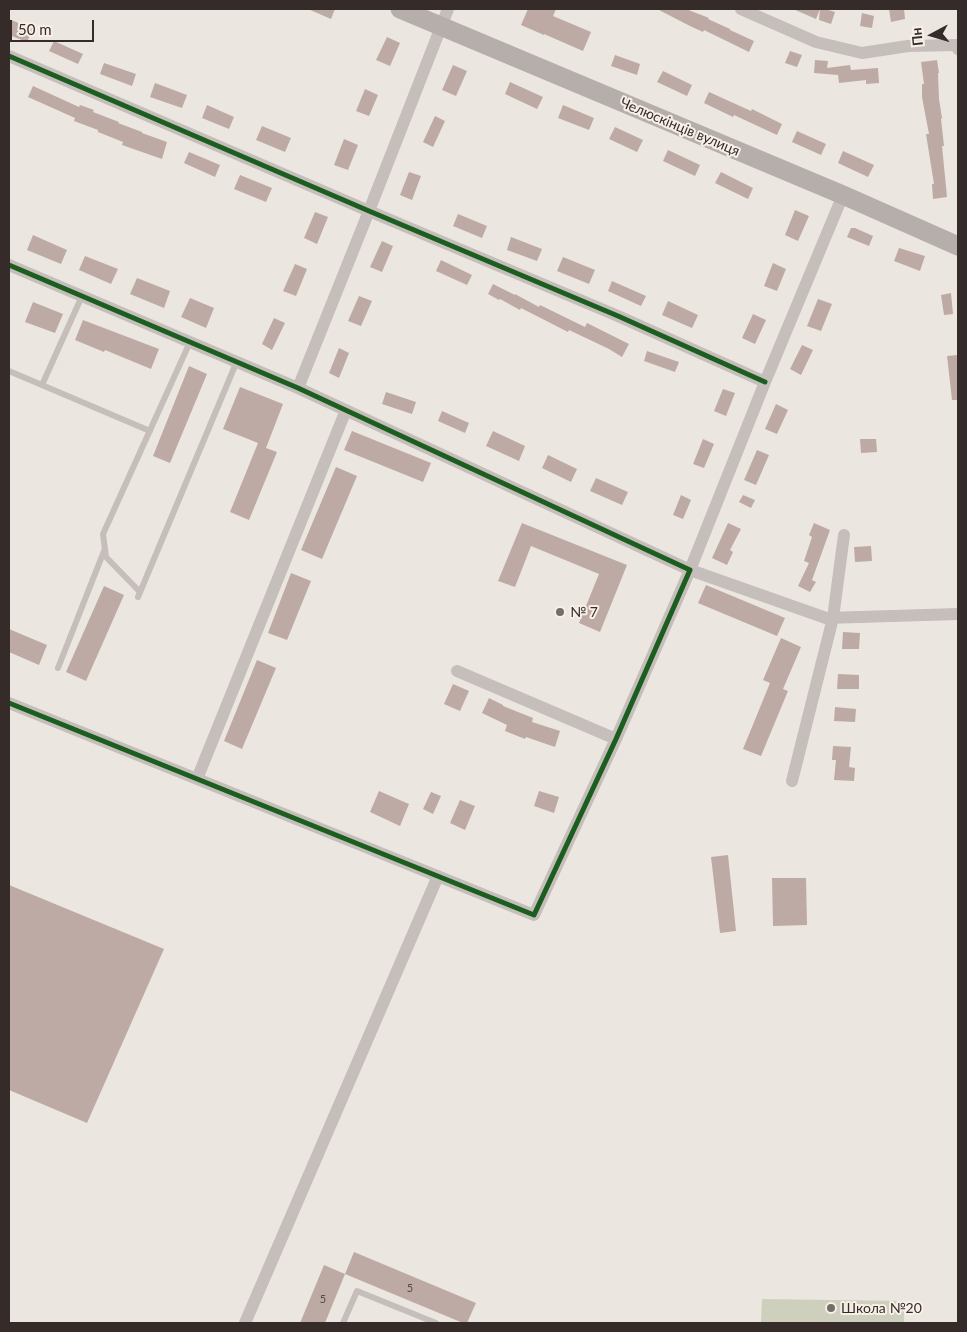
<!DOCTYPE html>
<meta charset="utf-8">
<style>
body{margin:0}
#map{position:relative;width:967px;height:1332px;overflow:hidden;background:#ece6e1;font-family:Lato,sans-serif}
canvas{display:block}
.frame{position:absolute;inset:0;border:10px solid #352c29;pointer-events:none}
.north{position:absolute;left:907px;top:10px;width:50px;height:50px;-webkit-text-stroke:4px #f8f0e8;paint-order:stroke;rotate:264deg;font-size:14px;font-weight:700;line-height:20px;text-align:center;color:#352c29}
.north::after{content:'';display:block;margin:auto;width:18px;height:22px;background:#352c29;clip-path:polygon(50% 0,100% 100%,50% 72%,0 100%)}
.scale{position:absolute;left:10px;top:20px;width:84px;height:22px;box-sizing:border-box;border:2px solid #352c29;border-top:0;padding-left:6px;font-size:15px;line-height:18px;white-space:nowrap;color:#352c29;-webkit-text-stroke:4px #f8f0e8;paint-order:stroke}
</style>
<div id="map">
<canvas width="967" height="1332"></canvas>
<div class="frame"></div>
<div class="north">Пн</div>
<div class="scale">50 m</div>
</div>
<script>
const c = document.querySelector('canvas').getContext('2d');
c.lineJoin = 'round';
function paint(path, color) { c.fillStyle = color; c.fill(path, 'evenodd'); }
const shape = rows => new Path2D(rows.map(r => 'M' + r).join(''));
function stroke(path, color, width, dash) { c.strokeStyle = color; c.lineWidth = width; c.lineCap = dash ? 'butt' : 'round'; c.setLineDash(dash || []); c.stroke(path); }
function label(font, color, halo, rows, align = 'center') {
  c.font = font + ' Lato,sans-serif'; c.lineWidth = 4; c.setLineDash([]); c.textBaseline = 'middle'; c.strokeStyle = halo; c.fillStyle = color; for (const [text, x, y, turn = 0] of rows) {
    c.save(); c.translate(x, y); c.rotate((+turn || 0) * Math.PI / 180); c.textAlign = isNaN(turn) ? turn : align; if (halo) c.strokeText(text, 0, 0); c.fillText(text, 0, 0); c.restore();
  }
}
const green = shape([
 [762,1299,904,1301,904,1323,761,1323]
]);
const building = shape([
 [308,9,335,9,331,19],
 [528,9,556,9,553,16,591,32,583,51,544,34,544,35,521,25],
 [657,9,686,9,709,18,708,19,730,29,730,30,754,41,749,52,704,30,703,32,690,26],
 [793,9,820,9,816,19],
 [820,9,825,9,835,12,831,24,819,20],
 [889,9,904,9,905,19,891,22],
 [862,13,874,16,872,28,860,26],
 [9,19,33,29,27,42,9,35],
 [387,37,400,43,390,66,376,60],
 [54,41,83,54,78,64,49,51],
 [790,51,802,55,797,67,785,63],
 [615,55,640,64,637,75,611,66],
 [815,60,828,61,827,68,850,65,851,70,878,68,879,83,866,84,866,80,839,83,838,75,814,73],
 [937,60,939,73,938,73,939,99,942,118,941,119,944,146,942,146,947,197,933,199,932,184,934,184,926,134,929,134,922,97,922,84,924,84,921,62],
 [104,63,136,74,132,86,100,74],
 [453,65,467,71,456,96,442,90],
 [663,71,692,85,687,96,657,82],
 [510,82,543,97,537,109,505,94],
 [155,83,187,95,182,108,150,97],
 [33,86,79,107,80,105,94,110,93,112,119,122,118,123,142,132,142,133,167,142,162,159,122,145,123,142,98,132,98,130,74,121,75,118,28,97],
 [365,89,378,95,369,116,356,111],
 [709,92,751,111,752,109,782,124,777,135,734,115,733,117,704,103],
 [207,105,234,117,229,129,202,118],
 [563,105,594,118,589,130,558,118],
 [435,116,445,121,433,147,423,142],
 [262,126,291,138,285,152,256,140],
 [615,127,643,140,637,152,609,139],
 [797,131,826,144,821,155,792,142],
 [344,139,358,145,348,170,334,165],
 [668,150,700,165,695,176,663,161],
 [843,151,874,165,868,177,838,163],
 [189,152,220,165,215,177,184,163],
 [409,172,421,176,412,200,400,195],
 [721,172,753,188,748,199,715,183],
 [240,175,272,188,266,202,234,189],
 [795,210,809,216,798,241,785,235],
 [315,212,328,217,317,244,304,238],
 [458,214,487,226,482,238,453,226],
 [851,228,855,228,873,236,869,246,847,237],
 [33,235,67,250,61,264,27,250],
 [511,237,542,249,537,261,507,250],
 [382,241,393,246,382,272,370,267],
 [899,248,925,256,920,271,894,261],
 [85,256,118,269,111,284,79,270],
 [563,257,595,270,589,284,557,271],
 [441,260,472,275,467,285,436,271],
 [773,263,786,269,777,291,764,286],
 [295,264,307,269,296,296,283,291],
 [137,278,170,291,164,308,130,294],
 [612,281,646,296,641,306,608,291],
 [493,284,515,295,515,294,539,307,540,305,585,327,587,323,629,344,622,357,609,349,569,330,568,332,521,308,520,310,500,299,499,300,488,294],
 [951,293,953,314,944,315,941,295],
 [359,296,372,301,361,326,348,321],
 [190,298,214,308,206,328,181,317],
 [818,299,832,304,821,331,807,326],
 [668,301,698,315,692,328,662,315],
 [33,302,63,314,55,333,25,322],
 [753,314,766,320,755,344,742,338],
 [274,318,285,323,272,350,262,344],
 [83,320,159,349,151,369,105,350,104,352,75,340],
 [802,345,813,350,801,375,790,369],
 [339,348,349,353,339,378,329,373],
 [647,351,679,362,675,372,644,361],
 [958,355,958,400,952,400,947,356],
 [189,366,207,374,170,463,153,456],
 [240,387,283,404,266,448,277,452,249,520,230,512,258,443,223,429],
 [723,389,735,393,726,416,714,411],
 [386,392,416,402,412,414,382,404],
 [776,404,788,410,777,434,765,429],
 [442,411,469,423,465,433,438,421],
 [352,431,431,463,423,482,344,450],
 [493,431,525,446,519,461,486,446],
 [703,439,714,444,704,468,693,464],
 [860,439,876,439,877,452,861,453],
 [757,450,769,455,756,485,744,480],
 [548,455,577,469,571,482,542,468],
 [336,467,357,476,322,559,301,550],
 [596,478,628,492,622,505,590,491],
 [681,495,691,500,683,519,673,515],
 [743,495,755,500,751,508,739,502],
 [522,523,627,565,600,632,579,623,599,574,531,546,515,587,498,581],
 [728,523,741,529,730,550,733,552,727,565,712,558],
 [814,523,830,530,812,580,816,582,810,592,798,586,809,563,804,561,812,537,809,535],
 [871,546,872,561,855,562,854,547],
 [291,573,311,581,287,640,268,633],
 [706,585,785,618,777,636,698,603],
 [104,586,124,595,86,681,66,672],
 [9,629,47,645,39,665,9,652],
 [843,632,860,633,859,649,842,649],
 [781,638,801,647,783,689,788,691,761,756,743,749,770,683,763,680],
 [257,660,276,668,242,749,224,741],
 [838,674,859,675,859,689,837,689],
 [453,684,469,691,460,711,444,704],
 [489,698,503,705,503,706,533,718,532,722,560,731,555,747,526,737,525,739,505,731,507,725,482,713],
 [835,707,856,709,855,722,834,721],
 [833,746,851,747,849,767,855,768,854,781,834,780,836,760,832,760],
 [379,791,409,804,400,826,370,812],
 [539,791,559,797,554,813,534,806],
 [431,792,441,796,433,814,423,809],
 [460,800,475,806,465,830,450,823],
 [728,855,736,931,720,933,711,857],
 [772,878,806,878,807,925,773,926],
 [9,885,164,949,87,1123,9,1090],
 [354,1252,476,1303,467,1323,463,1323,345,1274],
 [324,1265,345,1274,325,1323,300,1323]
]);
const service = shape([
 [9,371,150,431],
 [42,385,82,296],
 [140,592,106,557,103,534,190,342],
 [138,597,237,361],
 [58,668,104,551],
 [343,1323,357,1291,436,1323]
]);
const minor = shape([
 [741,9,816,42,862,53,908,46,957,45,958,49],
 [9,56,369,211,618,316,765,382],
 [843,195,765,382,690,570,826,618,958,614],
 [9,265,298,388,690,570,616,739,534,915,9,703],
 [298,388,369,211,448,9],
 [457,671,616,739],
 [197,779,346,410],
 [792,781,833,618,844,535],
 [245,1323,438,876]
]);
const secondary = shape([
 [400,9,843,195,958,246]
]);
const cycleway = shape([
 [9,56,369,211,618,316,765,382],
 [9,265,298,388,690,570,616,739,534,915,9,703]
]);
const markers = [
 [560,612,5,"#756d69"],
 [831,1308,5,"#756d69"]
];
const numberNames = [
 ["5",410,1288],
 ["5",323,1299]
];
const streetNames = [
 ["Челюскінців вулиця",680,127,23]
];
const poiNames = [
 ["№ 7",570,612],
 ["Школа №20",841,1308]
];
paint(green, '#cecfbc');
paint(building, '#beaaa4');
stroke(service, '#c5beba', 6);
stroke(minor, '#c5beba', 12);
stroke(secondary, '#b5aeab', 19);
stroke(cycleway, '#1b5e20', 5);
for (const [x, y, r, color] of markers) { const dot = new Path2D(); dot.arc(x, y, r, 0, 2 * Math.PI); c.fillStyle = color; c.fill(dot); stroke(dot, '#f8f0e8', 2); }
label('11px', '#574c48', null, numberNames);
label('14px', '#352c29', '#f8f0e8', streetNames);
label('14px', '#352c29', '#f8f0e8', poiNames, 'left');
</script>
